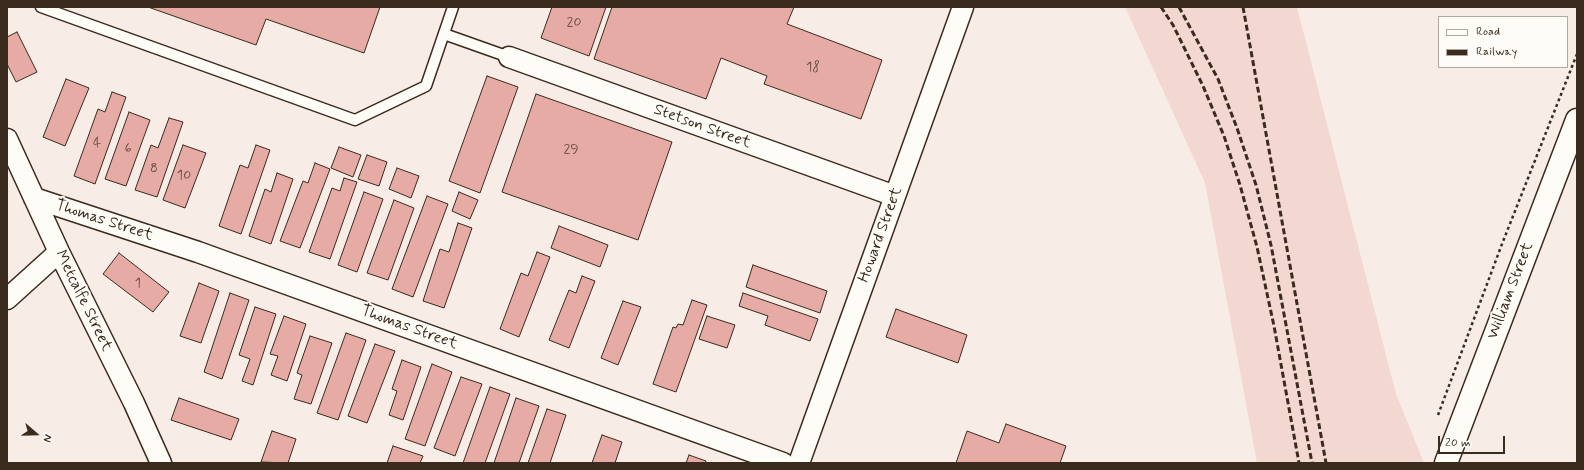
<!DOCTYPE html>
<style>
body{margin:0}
#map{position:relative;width:1584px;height:470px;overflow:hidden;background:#f8ece6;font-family:Mynerve,sans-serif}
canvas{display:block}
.frame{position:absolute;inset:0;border:8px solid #3b2a1e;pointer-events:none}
.legend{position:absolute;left:1438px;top:16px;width:130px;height:52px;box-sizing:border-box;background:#fdfcf7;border:1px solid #afa8a0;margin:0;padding:5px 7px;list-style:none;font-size:12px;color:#3b2a1e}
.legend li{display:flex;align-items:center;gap:8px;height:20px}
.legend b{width:20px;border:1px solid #afa8a0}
.north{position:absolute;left:16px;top:414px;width:40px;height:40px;-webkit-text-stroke:3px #fdfcf7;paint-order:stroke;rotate:110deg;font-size:11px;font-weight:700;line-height:16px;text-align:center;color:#3b2a1e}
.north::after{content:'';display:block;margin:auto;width:14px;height:18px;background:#3b2a1e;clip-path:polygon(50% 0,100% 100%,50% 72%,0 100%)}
.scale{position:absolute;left:1438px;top:436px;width:67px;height:18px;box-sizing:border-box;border:2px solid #3b2a1e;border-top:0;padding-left:5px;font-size:12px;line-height:14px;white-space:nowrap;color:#3b2a1e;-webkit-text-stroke:3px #fdfcf7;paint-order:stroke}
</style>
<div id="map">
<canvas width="1584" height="470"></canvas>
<div class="frame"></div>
<ul class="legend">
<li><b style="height:5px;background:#fdfcf7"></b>Road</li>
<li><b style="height:5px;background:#3b2a1e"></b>Railway</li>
</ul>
<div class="north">N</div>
<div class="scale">20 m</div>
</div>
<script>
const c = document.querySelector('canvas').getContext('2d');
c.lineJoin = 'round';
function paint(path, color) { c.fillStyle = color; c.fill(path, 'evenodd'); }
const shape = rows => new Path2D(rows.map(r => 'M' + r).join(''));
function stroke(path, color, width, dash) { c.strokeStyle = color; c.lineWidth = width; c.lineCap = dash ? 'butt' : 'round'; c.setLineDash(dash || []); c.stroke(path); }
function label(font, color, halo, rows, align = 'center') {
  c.font = font + ' Mynerve,sans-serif'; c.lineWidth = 4; c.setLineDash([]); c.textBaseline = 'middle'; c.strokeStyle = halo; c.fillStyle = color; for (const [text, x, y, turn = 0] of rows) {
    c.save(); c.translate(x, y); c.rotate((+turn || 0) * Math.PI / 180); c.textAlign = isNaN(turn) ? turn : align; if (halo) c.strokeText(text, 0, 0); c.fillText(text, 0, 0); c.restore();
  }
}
const built = shape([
 [1125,7,1297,7,1396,394,1424,463,1257,463,1205,183]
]);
const building = shape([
 [148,7,380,7,364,53,266,19,256,45,148,7],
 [552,7,606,7,589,56,541,38,552,7],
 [612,7,794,7,787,24,882,60,861,119,764,84,767,76,721,58,706,99,594,59,612,7],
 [17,32,37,72,16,82,7,64,7,37,17,32],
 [487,76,518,87,480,193,449,181,487,76],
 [66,79,89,88,65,146,43,137,66,79],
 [112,92,126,97,95,184,74,176,98,109,105,112,112,92],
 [536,94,672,142,638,240,502,192,536,94],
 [129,112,150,120,126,186,105,179,129,112],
 [169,118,183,122,157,197,135,190,151,145,158,148,169,118],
 [183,145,206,153,185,208,163,200,183,145],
 [256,145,270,150,241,234,219,226,240,165,248,168,256,145],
 [339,147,361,155,353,177,331,168,339,147],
 [367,155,387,162,379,186,358,179,367,155],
 [315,163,330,169,300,248,280,241,303,181,308,183,315,163],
 [397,168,419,176,411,198,389,189,397,168],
 [277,173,293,179,271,244,249,236,265,189,271,192,277,173],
 [344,178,357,182,330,259,309,252,332,188,340,191,344,178],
 [364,192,383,199,357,272,338,265,364,192],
 [459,192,478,200,470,219,452,211,459,192],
 [427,196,448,204,413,297,392,289,427,196],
 [394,200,414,208,388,280,367,273,394,200],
 [458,223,472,228,444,308,423,301,440,249,449,252,458,223],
 [559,226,608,245,600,267,551,248,559,226],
 [537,252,550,257,519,337,500,329,521,273,528,276,537,252],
 [119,253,169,292,153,312,103,274,119,253],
 [753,265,827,291,820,313,746,287,753,265],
 [582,276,595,281,569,348,549,340,569,290,576,293,582,276],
 [199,283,219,291,201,343,180,336,199,283],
 [230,293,249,300,222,379,204,372,230,293],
 [743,293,818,319,810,341,765,325,768,316,739,306,743,293],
 [692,300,707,305,676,392,653,384,673,327,676,328,678,324,683,325,692,300],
 [623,301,641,307,618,365,601,358,623,301],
 [255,307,276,314,253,385,242,381,250,359,239,355,255,307],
 [896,309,967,335,958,363,886,337,896,309],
 [284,316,306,324,287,381,271,375,278,356,270,354,284,316],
 [707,316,735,325,727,348,699,339,707,316],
 [346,333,366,340,338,420,317,413,346,333],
 [310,336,332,343,311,404,294,399,302,375,297,373,310,336],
 [375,344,395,351,367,423,348,416,375,344],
 [402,360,421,367,403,420,389,415,397,391,392,389,402,360],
 [432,364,452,372,425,446,405,439,432,364],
 [461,377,482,384,455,456,434,448,461,377],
 [490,387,510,394,485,463,463,463,490,387],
 [179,398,239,419,231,440,171,420,179,398],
 [516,398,539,406,519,463,494,463,516,398],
 [547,409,566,415,550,463,528,463,547,409],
 [1006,424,1066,446,1060,463,956,463,967,431,999,443,1006,424],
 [272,431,296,439,288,463,261,462,272,431],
 [602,435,622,442,615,463,592,463,602,435],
 [393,446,423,456,420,463,387,463,393,446],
 [689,455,706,461,705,463,686,463,689,455]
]);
const path = shape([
 [1438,415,1502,244,1577,54]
]);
const service = shape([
 [41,7,355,120,426,86,453,7],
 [444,34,509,57]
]);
const minor = shape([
 [509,57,895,196],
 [7,139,59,252,134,403,161,463],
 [34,198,198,252,783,463],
 [7,299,59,252],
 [799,463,963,7]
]);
const secondary = shape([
 [1446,463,1577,120]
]);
const rail = shape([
 [1161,7,1173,25,1203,86,1224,136,1240,185,1257,247,1274,326,1299,463],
 [1179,7,1218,79,1237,128,1256,185,1271,245,1312,463],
 [1243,7,1326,463]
]);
const numberNames = [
 ["20",574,23],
 ["18",813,68],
 ["4",97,144],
 ["6",128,149],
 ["29",571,150],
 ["8",154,169],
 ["10",184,176],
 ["1",138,284]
];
const streetNames = [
 ["Stetson Street",702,127,20],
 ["Thomas Street",104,221,18],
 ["Howard Street",881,235,-70],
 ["William Street",1511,291,-69],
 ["Metcalfe Street",83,301,64],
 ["Thomas Street",409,328,20]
];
paint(built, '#f3d8d2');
paint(building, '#e6aba4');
stroke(building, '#3b2a1e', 1);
stroke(service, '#3b2a1e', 13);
stroke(minor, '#3b2a1e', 23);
stroke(secondary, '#3b2a1e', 25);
stroke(path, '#3b2a1e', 2.5, [3, 3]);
stroke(service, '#fdfcf7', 10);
stroke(minor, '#fdfcf7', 20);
stroke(secondary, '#fdfcf7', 22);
stroke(rail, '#3b2a1e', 3, [6, 3]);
label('14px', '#664a40', null, numberNames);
label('16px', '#3b2a1e', '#fdfcf7', streetNames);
</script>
